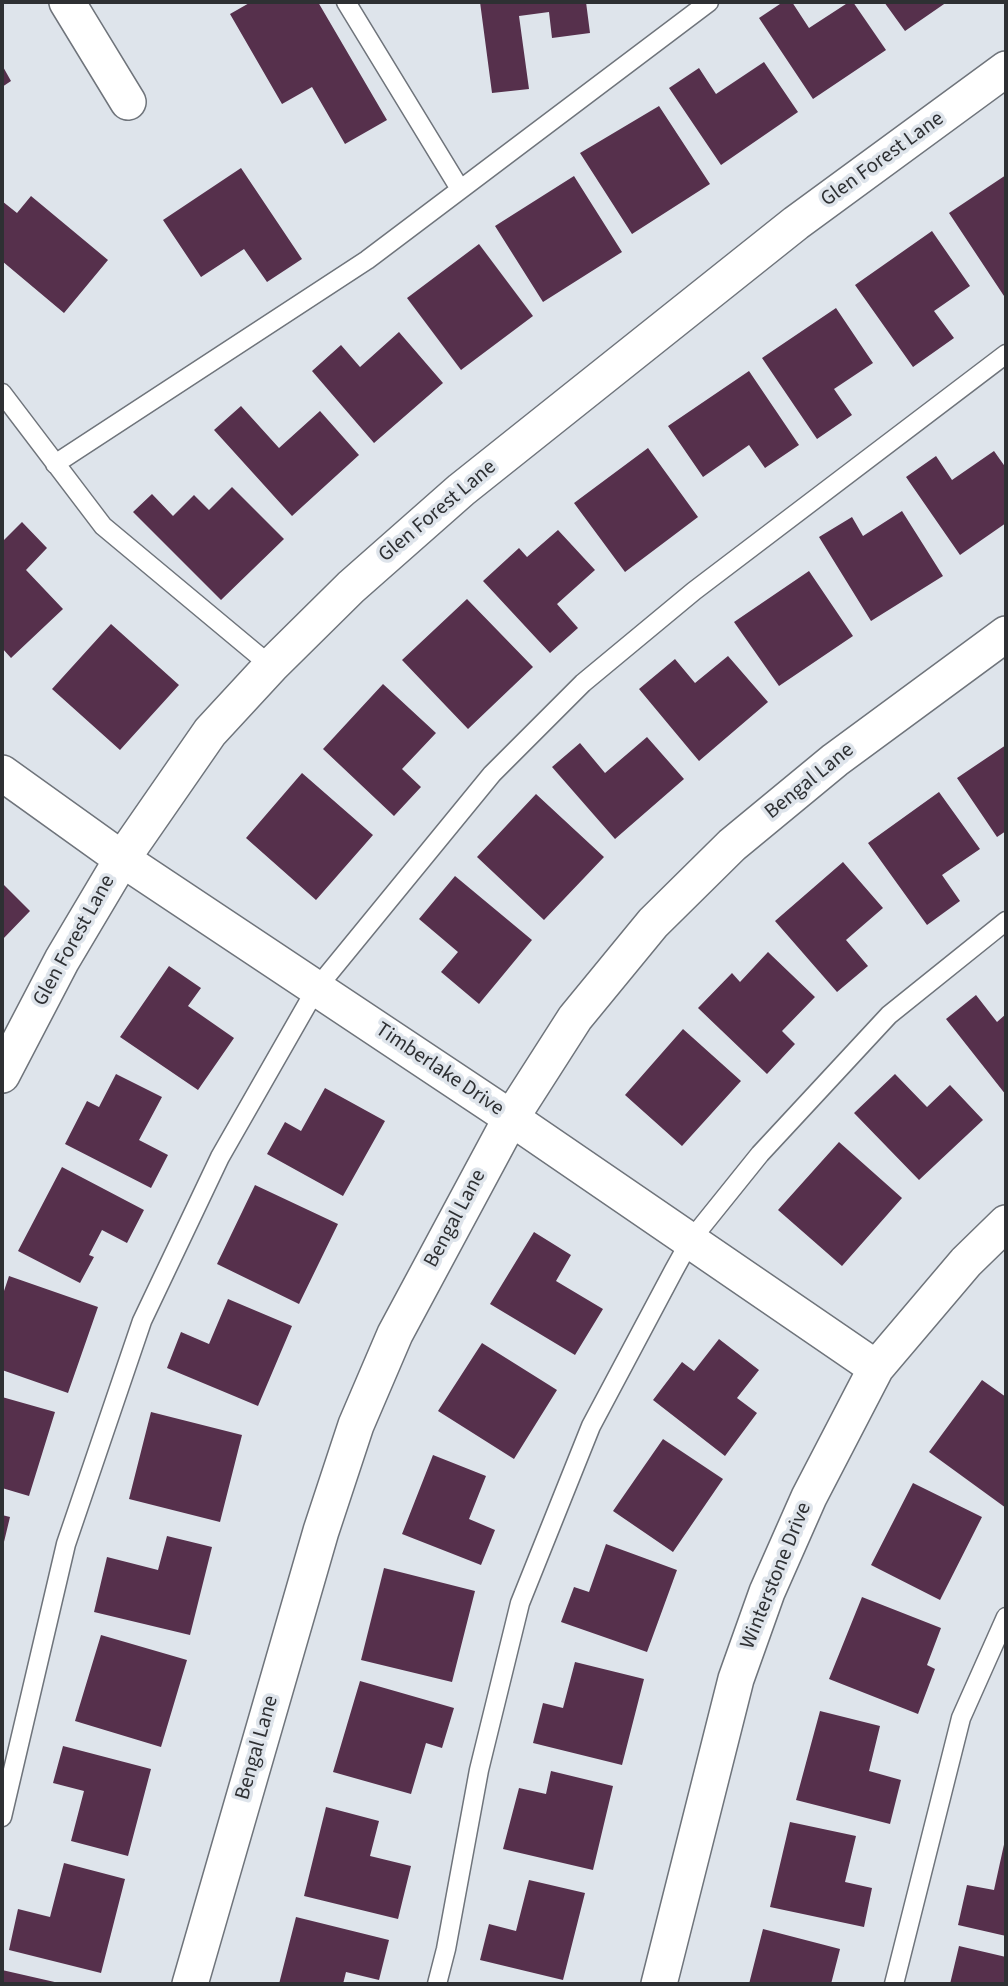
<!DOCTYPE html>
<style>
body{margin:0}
#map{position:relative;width:1008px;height:1986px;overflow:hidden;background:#dee4eb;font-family:"Source Sans 3",sans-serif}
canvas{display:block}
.frame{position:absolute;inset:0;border:4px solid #2e3033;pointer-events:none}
</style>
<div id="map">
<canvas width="1008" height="1986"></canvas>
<div class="frame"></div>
</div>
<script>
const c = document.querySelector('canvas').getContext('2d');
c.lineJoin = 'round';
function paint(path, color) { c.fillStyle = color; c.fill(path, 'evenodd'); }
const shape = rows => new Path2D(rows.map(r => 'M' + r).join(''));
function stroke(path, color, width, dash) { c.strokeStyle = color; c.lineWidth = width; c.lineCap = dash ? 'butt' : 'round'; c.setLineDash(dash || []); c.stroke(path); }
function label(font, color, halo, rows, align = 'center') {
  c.font = font + ' "Source Sans 3",sans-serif'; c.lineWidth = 7; c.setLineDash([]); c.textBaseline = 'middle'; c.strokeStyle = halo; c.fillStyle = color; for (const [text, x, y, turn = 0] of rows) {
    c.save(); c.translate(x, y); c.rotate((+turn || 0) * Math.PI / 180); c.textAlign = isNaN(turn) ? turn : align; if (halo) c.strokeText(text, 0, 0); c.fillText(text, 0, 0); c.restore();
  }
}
const building = shape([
 [251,2,318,2,387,120,345,144,312,87,282,104,230,14],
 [480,2,586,2,590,33,552,38,549,12,519,16,529,89,492,93],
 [783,2,792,2,809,28,849,2,853,2,886,50,813,99,759,18],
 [884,2,947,2,905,31],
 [764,62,798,112,721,165,669,88,699,68,716,94],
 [2,65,11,81,2,87],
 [659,106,710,184,632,234,580,153],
 [241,168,302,259,267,282,244,249,201,277,163,220],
 [1006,175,1006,299,949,213],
 [574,176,622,252,543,302,495,226],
 [31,196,108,260,64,313,2,261,2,201,17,213],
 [932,231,970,286,934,311,954,338,913,367,855,285],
 [479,244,533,316,461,370,407,298],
 [836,308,873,363,834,389,852,415,817,439,762,358],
 [399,332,443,383,374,443,312,371,341,345,360,367],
 [749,371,799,445,765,468,749,445,703,477,668,426],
 [241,406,279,448,320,411,359,455,292,516,214,430],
 [648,448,698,517,625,572,574,503],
 [994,451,1006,468,1006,523,960,555,906,477,936,456,952,480],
 [232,487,284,539,221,600,133,512,152,494,173,516,194,495,209,510],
 [902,511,943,576,871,621,819,537,852,517,863,536],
 [22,522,47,548,26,570,63,609,11,658,2,648,2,542],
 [558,530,595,570,557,604,578,628,550,653,483,581,519,548,527,557],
 [809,571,853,636,779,686,734,622],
 [467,599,533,667,468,729,402,660],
 [111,624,179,685,120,750,52,689],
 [728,656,768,702,699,761,639,689,675,659,695,683],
 [383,684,436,733,402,769,421,787,394,816,323,749],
 [647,737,684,779,615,839,552,767,580,743,605,773],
 [1006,745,1006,831,997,837,957,778],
 [302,773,373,835,316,900,246,838],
 [939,792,980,849,942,875,960,901,927,925,868,843],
 [536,794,604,857,544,920,477,857],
 [843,862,883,908,846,940,868,966,837,992,775,921],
 [455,876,532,940,479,1004,441,972,458,952,419,919],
 [2,883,30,911,2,940],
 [768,952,815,997,782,1031,795,1044,767,1074,698,1008,732,973,740,982],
 [169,966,201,988,188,1006,234,1038,198,1090,120,1037],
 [976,995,997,1022,1006,1014,1006,1095,946,1019],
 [683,1029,741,1081,682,1146,625,1095],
 [116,1074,162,1097,139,1140,168,1155,151,1188,65,1144,87,1101,99,1107],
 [895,1074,927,1107,950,1085,983,1120,919,1180,854,1113],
 [325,1088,385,1121,343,1196,267,1154,285,1122,301,1131],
 [839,1142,902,1198,842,1266,778,1210],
 [62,1167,144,1210,127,1243,102,1230,89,1255,94,1257,80,1283,18,1251],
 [255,1185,338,1224,299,1304,217,1264],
 [534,1232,571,1255,556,1281,603,1309,575,1355,490,1304],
 [9,1276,98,1307,68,1393,2,1370,2,1297],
 [228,1299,292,1326,258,1406,167,1368,181,1332,209,1344],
 [719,1339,759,1370,737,1398,757,1413,725,1456,653,1400,682,1362,694,1371],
 [482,1343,557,1390,514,1459,438,1411],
 [982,1380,1006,1397,1006,1508,929,1452],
 [2,1397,55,1412,29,1496,2,1488],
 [151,1412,242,1435,220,1522,129,1499],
 [663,1439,723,1479,673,1552,613,1511],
 [433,1455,486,1476,469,1519,495,1530,481,1565,402,1534],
 [913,1483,982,1517,940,1600,871,1565],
 [2,1515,10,1517,3,1546,2,1546],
 [167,1536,212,1547,190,1635,94,1612,107,1557,158,1570],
 [606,1544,677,1570,647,1652,561,1622,574,1587,589,1592],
 [384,1568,475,1591,452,1682,361,1660],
 [862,1597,941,1628,927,1665,935,1669,918,1714,829,1679],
 [101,1635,187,1660,161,1747,75,1721],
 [575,1662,644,1679,622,1765,533,1743,543,1703,563,1708],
 [360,1681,454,1708,442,1748,426,1743,411,1794,333,1772],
 [820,1711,880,1726,869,1771,901,1780,890,1824,796,1800],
 [63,1746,151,1769,128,1856,71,1841,84,1791,53,1783],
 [551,1771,613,1786,593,1870,503,1849,519,1788,546,1794],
 [326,1807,379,1821,370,1856,411,1866,398,1919,304,1896],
 [790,1822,856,1836,845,1882,872,1888,864,1927,770,1907],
 [1005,1840,1006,1936,958,1925,967,1885,994,1890],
 [64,1863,125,1879,101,1973,9,1950,18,1909,50,1917],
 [529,1880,585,1893,563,1980,480,1960,489,1924,516,1931],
 [296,1917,389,1940,379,1980,346,1972,343,1984,279,1984],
 [763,1929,840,1949,831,1984,749,1984],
 [959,1946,1006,1957,1006,1984,950,1984],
 [2,1970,59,1983,59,1984,2,1984]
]);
const lane = shape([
 [346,2,460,189],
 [2,393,103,526,271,666],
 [55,464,367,260,709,2],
 [2,1817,66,1544,142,1321,220,1157,316,989,492,774,583,683,694,591,1006,354],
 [437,1984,446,1949,479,1770,520,1603,591,1426,674,1270,690,1241,760,1154,889,1015,1006,921],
 [894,1984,961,1718,1006,1617]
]);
const street = shape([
 [67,2,128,102],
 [2,773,122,859,511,1118,876,1368],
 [2,1075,62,960,122,859,210,732,271,666,351,587,461,490,796,223,1006,69],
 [190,1984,321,1531,356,1425,395,1334,511,1118,575,1018,653,923,732,845,835,760,1006,634],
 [659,1984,736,1679,767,1592,809,1497,876,1368,966,1262,1006,1223]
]);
const streetNames = [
 ["Glen Forest Lane",883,160,-36],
 ["Glen Forest Lane",438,512,-40],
 ["Bengal Lane",810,782,-39],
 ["Glen Forest Lane",75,941,-61],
 ["Timberlake Drive",439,1070,34],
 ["Bengal Lane",456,1219,-62],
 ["Winterstone Drive",777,1576,-68],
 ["Bengal Lane",258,1748,-74]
];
paint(building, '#56304c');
stroke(lane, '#6f747b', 21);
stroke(street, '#6f747b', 38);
stroke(lane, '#fff', 18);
stroke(street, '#fff', 35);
label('21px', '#2e3033', '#dee4eb', streetNames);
</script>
